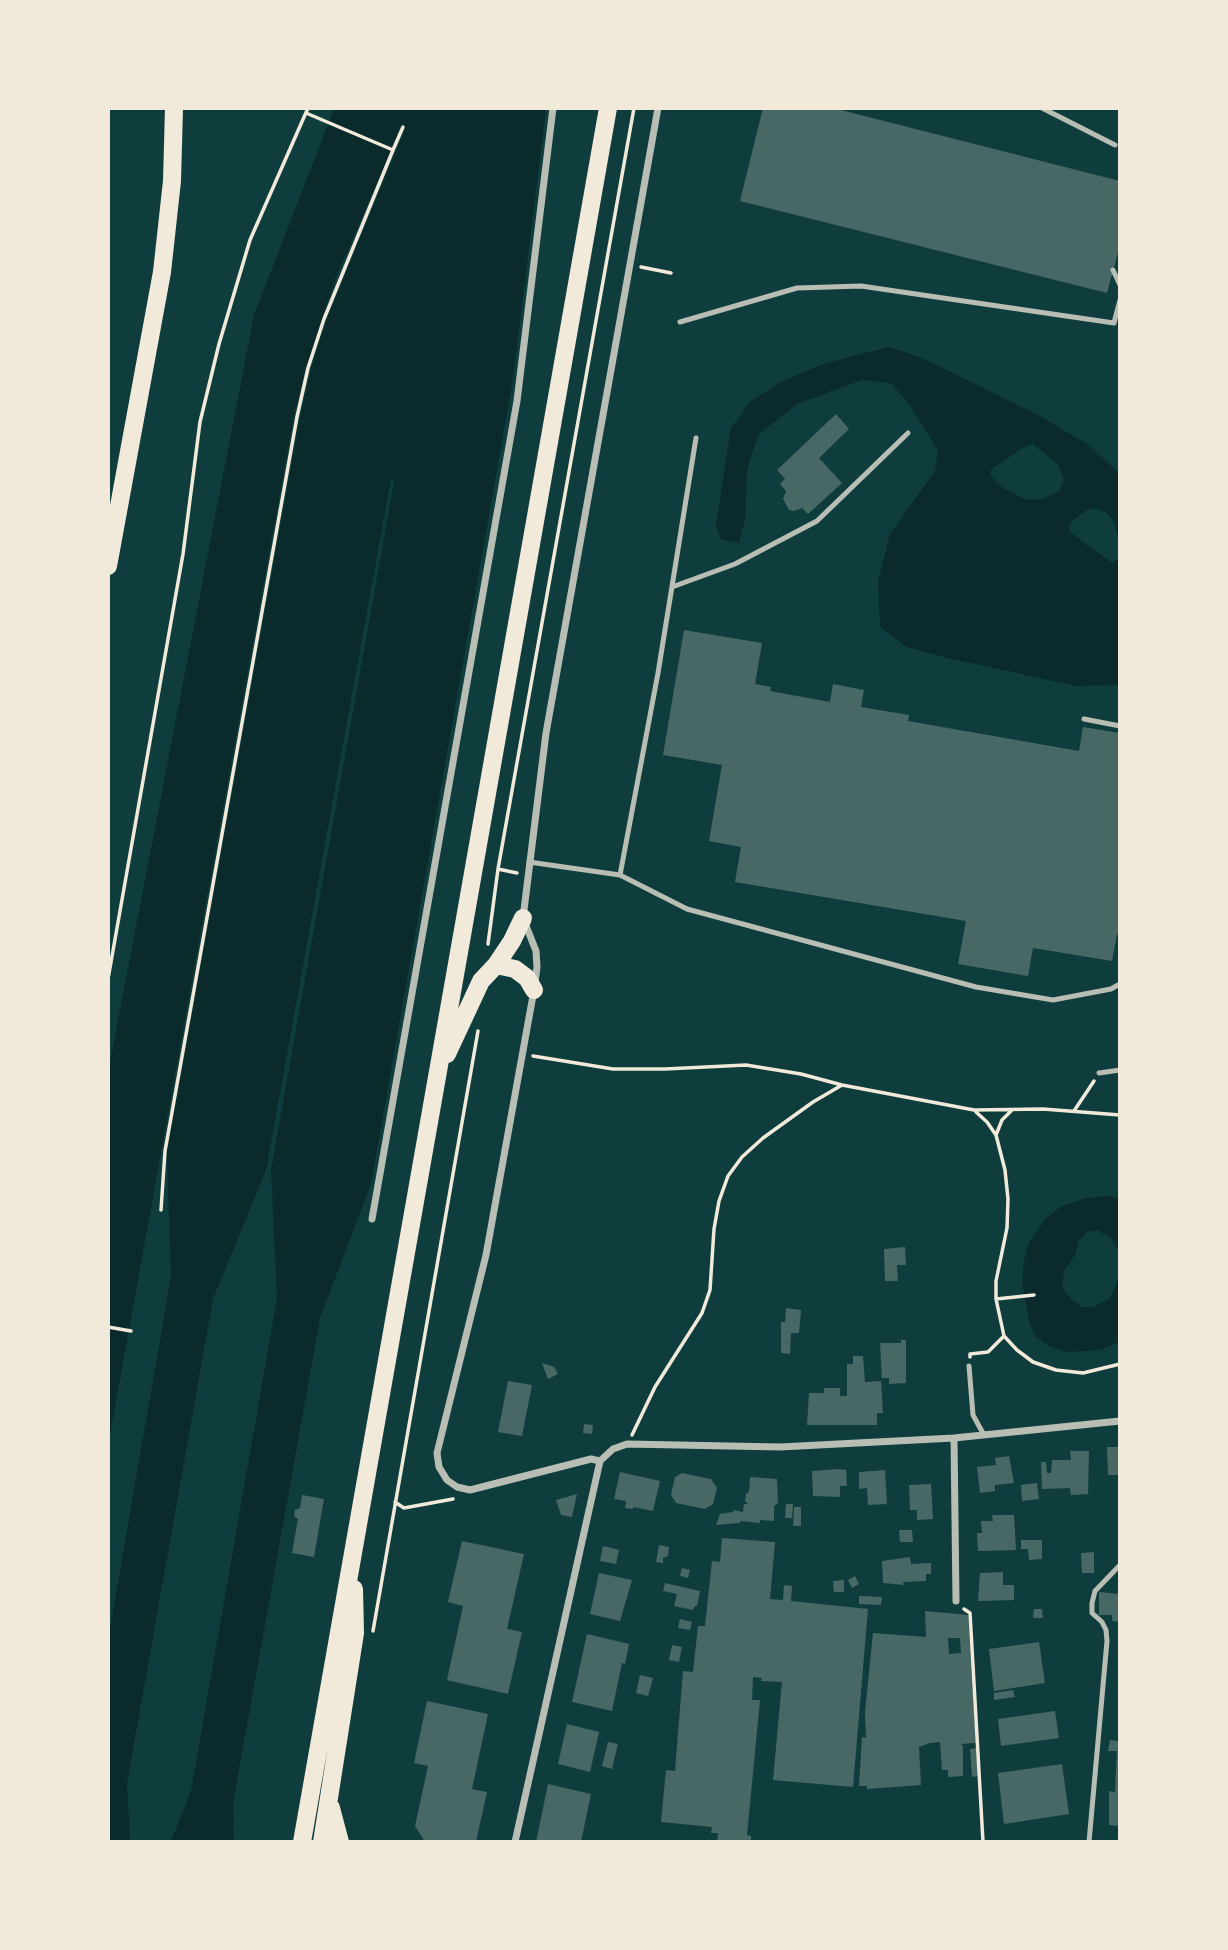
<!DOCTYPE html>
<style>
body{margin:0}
#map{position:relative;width:1228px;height:1950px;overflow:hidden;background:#0f3d3e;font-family:Poppins,sans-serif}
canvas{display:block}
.frame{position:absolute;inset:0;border:110px solid #f1e9da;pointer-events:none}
</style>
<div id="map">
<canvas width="1228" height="1950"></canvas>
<div class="frame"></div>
</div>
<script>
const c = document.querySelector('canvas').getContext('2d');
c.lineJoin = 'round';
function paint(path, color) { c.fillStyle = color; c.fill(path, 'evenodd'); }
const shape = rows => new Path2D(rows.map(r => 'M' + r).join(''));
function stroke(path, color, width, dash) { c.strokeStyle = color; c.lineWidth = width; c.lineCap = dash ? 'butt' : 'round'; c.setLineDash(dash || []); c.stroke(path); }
const water = shape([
 [334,109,546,109,513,379,371,1184,320,1318,233,1803,234,1841,171,1841,191,1791,275,1310,277,1298,271,1170,394,482,391,479,266,1170,213,1299,127,1783,130,1841,109,1841,109,1634,171,1277,167,1152,300,417,311,369,326,320,405,129,402,126,336,277,306,368,294,416,109,1440,109,1067,254,315],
 [889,347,920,357,1038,415,1087,444,1119,473,1119,539,1114,522,1108,514,1096,508,1087,510,1072,521,1069,527,1070,532,1112,563,1119,558,1119,685,1076,686,948,658,906,647,880,627,878,582,890,534,935,471,938,451,910,405,891,383,862,380,797,404,758,435,747,470,745,519,739,543,721,540,716,524,731,428,751,401,783,381,823,364],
 [1033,444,1058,464,1064,480,1059,491,1043,499,1028,500,1004,489,990,475,992,469,1024,447],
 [1107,1196,1119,1198,1119,1342,1100,1350,1067,1352,1049,1346,1036,1337,1030,1324,1022,1283,1024,1261,1029,1243,1046,1218,1062,1206,1086,1198],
 [1097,1230,1111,1238,1119,1251,1118,1280,1110,1298,1094,1307,1081,1307,1071,1299,1062,1288,1064,1271,1075,1255,1079,1240,1087,1232]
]);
const building = shape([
 [763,108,833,108,1120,181,1120,245,1107,293,740,201],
 [836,414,849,429,819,458,842,483,808,514,802,508,794,511,789,510,783,499,786,491,780,484,785,479,777,470],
 [684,630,762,643,755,684,771,687,770,691,830,702,833,684,864,690,861,707,909,715,908,721,1079,751,1083,727,1120,733,1120,935,1117,934,1112,961,1033,948,1028,976,958,964,966,921,735,882,741,847,709,841,722,765,663,755],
 [905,1247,906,1265,897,1265,898,1281,885,1281,884,1249],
 [786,1308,801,1310,799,1333,791,1333,790,1354,781,1353,781,1322,785,1322],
 [901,1340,906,1340,906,1383,889,1384,889,1378,882,1378,880,1343,901,1343],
 [853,1356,863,1356,865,1382,881,1381,883,1413,877,1413,877,1425,807,1425,809,1393,824,1393,824,1388,840,1388,840,1396,847,1396,847,1364,853,1364],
 [542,1363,554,1367,558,1374,548,1379],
 [508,1381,532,1385,522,1436,498,1432],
 [584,1424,593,1425,592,1434,583,1433],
 [1107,1447,1120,1447,1120,1475,1108,1475],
 [1070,1451,1089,1451,1088,1494,1071,1495,1070,1488,1042,1489,1041,1462,1046,1462,1047,1473,1051,1473,1052,1460,1071,1460],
 [1009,1456,1014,1483,995,1485,995,1491,980,1493,977,1467,996,1465,995,1458],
 [839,1469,846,1470,847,1486,840,1486,840,1497,813,1496,812,1471],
 [885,1470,887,1504,868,1505,867,1488,859,1489,859,1472],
 [620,1472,660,1481,653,1511,633,1507,633,1509,625,1508,626,1501,614,1499],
 [682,1473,711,1479,717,1488,713,1504,705,1509,676,1503,671,1495,675,1477],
 [750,1477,777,1479,778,1503,774,1506,774,1521,760,1520,760,1523,740,1521,740,1523,716,1525,720,1514,733,1512,734,1510,743,1512,744,1504,748,1504,745,1501,746,1494,749,1492],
 [1037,1483,1039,1499,1022,1501,1021,1485],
 [931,1484,933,1519,917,1520,917,1510,910,1510,909,1485],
 [577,1494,572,1517,561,1515,556,1500],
 [302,1495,324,1499,314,1557,292,1553,298,1519,294,1516,295,1510,300,1508],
 [786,1504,793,1504,792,1518,785,1518],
 [794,1507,801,1507,801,1526,793,1526],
 [992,1515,1014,1515,1016,1550,978,1551,977,1533,982,1533,981,1521,993,1521],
 [899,1530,912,1530,913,1542,900,1542],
 [722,1538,775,1542,770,1599,783,1600,784,1585,792,1586,791,1601,868,1609,853,1787,773,1780,782,1682,761,1681,762,1678,753,1677,752,1700,760,1700,747,1835,751,1836,751,1842,717,1842,718,1833,711,1833,712,1827,661,1822,666,1770,675,1771,683,1671,693,1672,698,1626,705,1626,712,1561,720,1562],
 [1021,1540,1042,1540,1042,1559,1029,1560,1028,1549,1021,1549],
 [462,1541,524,1554,507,1629,522,1632,508,1694,447,1680,463,1606,448,1602],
 [659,1545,669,1547,668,1556,663,1558,663,1563,656,1562],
 [603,1546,619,1550,616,1564,600,1561],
 [1094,1552,1094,1573,1082,1573,1081,1553],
 [910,1557,911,1564,931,1563,931,1574,926,1574,926,1581,903,1582,904,1585,883,1583,882,1561],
 [682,1568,690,1570,688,1578,680,1576],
 [1003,1572,1003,1585,1014,1585,1014,1600,978,1601,980,1573],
 [599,1573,632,1580,620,1621,590,1614],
 [855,1576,859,1584,852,1588,848,1580],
 [844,1580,844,1592,834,1592,833,1581],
 [665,1583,700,1591,697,1606,695,1606,693,1610,674,1606,677,1594,663,1591],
 [1099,1592,1120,1594,1120,1622,1112,1621,1112,1615,1099,1615],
 [859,1596,882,1597,881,1605,859,1604],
 [1034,1609,1042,1609,1043,1618,1033,1618],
 [925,1611,968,1615,976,1743,961,1744,963,1746,963,1776,948,1777,948,1770,942,1770,940,1742,930,1743,919,1747,921,1785,867,1789,867,1786,859,1786,862,1737,866,1738,865,1712,873,1633,926,1637],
 [948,1638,960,1638,961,1653,949,1654],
 [680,1619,692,1622,690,1630,678,1628],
 [587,1634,629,1644,625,1664,622,1663,612,1711,572,1702],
 [1039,1642,1045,1683,994,1691,989,1649],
 [672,1645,682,1647,679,1662,669,1660],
 [640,1675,653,1678,648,1696,636,1693],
 [1013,1690,1015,1697,994,1700,994,1693],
 [427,1701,488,1714,472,1789,487,1792,476,1842,425,1842,415,1826,428,1766,414,1763],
 [1055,1711,1059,1738,1001,1746,998,1719],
 [567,1724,599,1732,590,1772,558,1764],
 [1110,1740,1120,1741,1120,1826,1109,1825,1109,1791,1115,1792,1117,1751,1108,1751],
 [608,1742,618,1744,612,1769,602,1766],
 [976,1748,978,1776,972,1777,970,1749],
 [1062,1764,1069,1814,1004,1824,998,1773],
 [548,1784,591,1794,581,1842,536,1842]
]);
const path = shape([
 [393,150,403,127],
 [641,267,671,273],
 [498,869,517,873],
 [488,944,498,869,634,108],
 [108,979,183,554,200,422,219,344,250,240,308,108],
 [533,1056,613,1069,665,1069,746,1065,801,1074,842,1085,974,1110,1043,1109,1120,1115],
 [1074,1111,1094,1081],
 [976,1112,987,1122,996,1135,1005,1170,1008,1199,1007,1228,996,1281,996,1299,1004,1336,1017,1350,1033,1362,1056,1370,1083,1373,1120,1364],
 [996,1135,1002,1120,1012,1110],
 [161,1210,165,1151,297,417,308,368,324,319,393,150,306,113],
 [996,1299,1034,1295],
 [108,1327,131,1331],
 [970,1357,970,1354,988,1352,1004,1336],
 [632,1435,655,1387,702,1313,710,1290,714,1229,719,1201,728,1176,742,1157,763,1138,813,1102,842,1085],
 [395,1502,404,1508,453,1499],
 [964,1609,970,1613,983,1842],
 [373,1631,478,1031]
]);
const service = shape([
 [1042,108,1115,145],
 [1113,270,1120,285],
 [680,322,797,288,861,286,1114,323,1120,300],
 [672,587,735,564,817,521,908,433],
 [1084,719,1120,726],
 [529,862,620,875,687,909,976,987,1053,1000,1111,989,1120,984],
 [620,875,658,673,696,438],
 [1099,1073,1120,1070],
 [969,1366,973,1415,984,1435],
 [1089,1842,1107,1641,1106,1630,1102,1622,1092,1613,1092,1603,1095,1591,1120,1565]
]);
const minor = shape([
 [372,1219,517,401,553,108],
 [954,1438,956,1601],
 [600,1461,591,1459,470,1490,457,1487,447,1480,439,1467,437,1453,486,1255,534,990,537,967,536,951,523,918,546,733,658,108],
 [515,1842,600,1461,613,1449,627,1444,780,1447,954,1438,1120,1421]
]);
const trunk = shape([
 [108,566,162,272,172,181,174,108],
 [496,965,515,969,527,978,534,990],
 [447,1054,481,981,496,965,512,941,523,918],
 [331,1808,340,1842],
 [302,1842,608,108],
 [322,1842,355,1633,354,1589]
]);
paint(water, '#0a2a2b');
paint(building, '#486865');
stroke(path, '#f1e9da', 3.5);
stroke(service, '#b8beb3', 5);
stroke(minor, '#b8beb3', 7);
stroke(trunk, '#f1e9da', 18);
</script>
